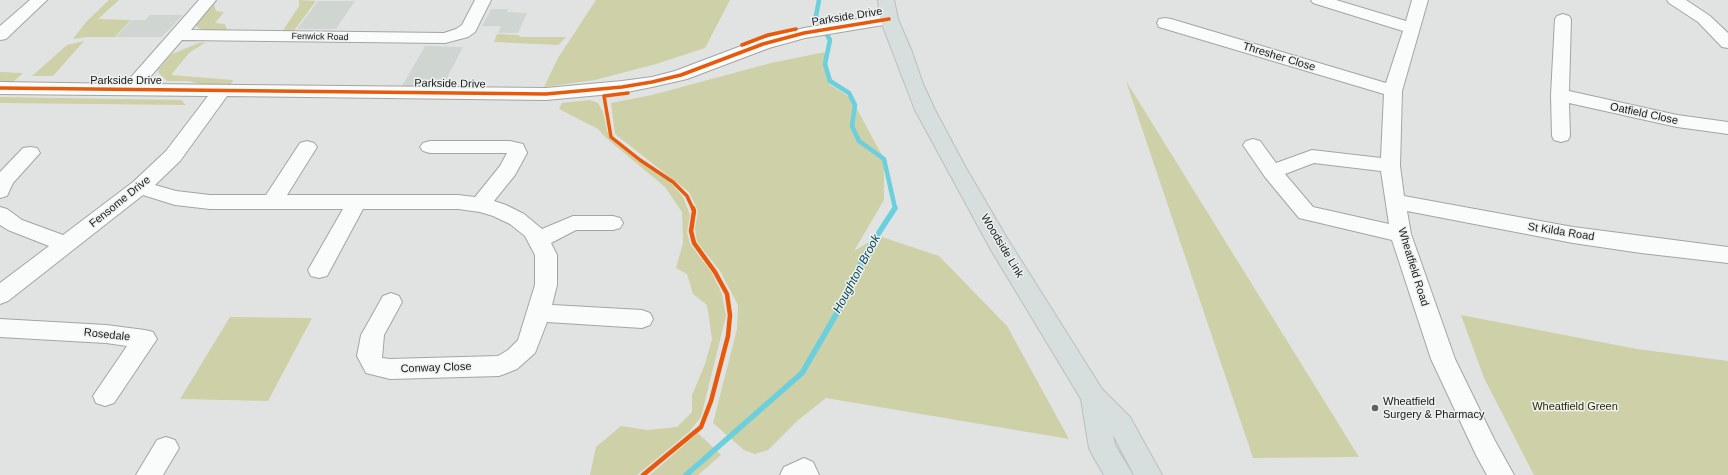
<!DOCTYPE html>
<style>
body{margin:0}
canvas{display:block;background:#e1e3e2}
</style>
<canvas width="1728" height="475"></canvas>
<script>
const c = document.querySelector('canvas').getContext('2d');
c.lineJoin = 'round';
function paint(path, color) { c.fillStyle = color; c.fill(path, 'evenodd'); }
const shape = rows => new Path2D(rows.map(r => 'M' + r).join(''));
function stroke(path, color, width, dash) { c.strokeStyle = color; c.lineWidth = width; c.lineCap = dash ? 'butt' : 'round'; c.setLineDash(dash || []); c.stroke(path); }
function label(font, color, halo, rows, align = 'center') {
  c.font = font + ' Arial,sans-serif'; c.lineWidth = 3; c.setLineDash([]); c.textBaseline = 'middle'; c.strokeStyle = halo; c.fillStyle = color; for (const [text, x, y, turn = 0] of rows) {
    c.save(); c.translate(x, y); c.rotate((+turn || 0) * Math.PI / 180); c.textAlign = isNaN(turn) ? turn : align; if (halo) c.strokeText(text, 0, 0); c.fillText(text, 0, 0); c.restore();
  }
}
const built = shape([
 [318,1,355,1,336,29,297,29],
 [491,9,508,9,507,12,527,13,518,33,498,33,501,26,482,26],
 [150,15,183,15,162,37,116,37,132,20,145,20],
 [425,46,463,47,443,86,402,86]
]);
const green = shape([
 [109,0,119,0,98,19,131,20,115,37,87,37,73,39,86,22],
 [299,0,316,1,293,32,282,32,299,6],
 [596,0,730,0,705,48,656,64,595,80,544,87,558,58],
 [214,4,216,11,224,12,215,23,225,24,227,30,224,31,203,31,195,25],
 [497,34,518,35,521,37,566,37,558,45,494,42],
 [84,41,53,76,32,76,67,45],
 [206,42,189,53,171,75,233,80,231,84,201,84,188,81,167,81,159,73,158,70,172,54,199,43],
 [825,52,829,84,851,98,884,159,884,200,854,251,879,236,939,256,1007,326,1069,439,826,398,797,421,768,450,755,454,744,450,713,423,737,329,738,305,720,271,697,242,695,228,698,211,689,192,615,134,611,103,652,95,771,63],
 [0,72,23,73,13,82,0,82],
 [1126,81,1359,457,1253,458],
 [0,97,181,100,186,105,0,103],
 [590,100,598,103,603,112,607,131,611,138,639,161,670,182,683,197,690,215,687,232,690,244,712,273,722,294,726,316,701,417,689,432,637,475,590,475,596,447,621,426,647,430,677,427,692,412,692,395,705,364,712,339,707,305,693,294,687,274,676,268,683,243,682,212,665,187,605,137,598,129,559,109,562,103],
 [1461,315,1637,349,1728,361,1728,475,1534,475,1484,378],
 [230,317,312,318,268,401,180,399],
 [698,433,721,455,698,475,650,475]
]);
const streamFar1 = shape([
 [819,0,816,16,830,40,825,64,830,81,849,93,855,105,852,126,859,141,884,159,895,208,894,209]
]);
const stream = shape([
 [686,475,802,373,848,294,865,254,895,208]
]);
const minor = shape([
 [30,0,47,0,6,39,0,40,0,26,30,0],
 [199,0,216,0,191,30,444,33,456,29,462,25,475,0,491,0,475,32,468,37,445,43,182,40,144,84,546,88,622,81,652,77,675,71,757,40,804,28,889,14,895,16,897,19,895,22,889,24,805,38,769,48,687,79,652,87,622,93,546,100,227,96,180,161,155,185,176,191,210,195,266,195,300,143,307,141,314,143,317,147,287,195,458,195,475,197,500,166,507,153,430,153,423,151,420,147,423,143,430,141,510,141,523,144,527,153,515,175,494,201,506,205,524,214,542,229,573,216,613,216,620,218,623,223,620,228,613,230,576,230,551,243,557,255,557,285,552,305,642,310,650,313,653,319,650,325,642,328,547,322,535,353,517,369,507,373,499,376,390,379,366,373,357,356,361,335,365,328,383,296,391,293,399,296,402,302,384,335,382,358,390,359,498,356,508,350,518,340,535,285,535,255,525,236,510,224,493,216,480,212,458,209,363,209,327,276,319,278,311,276,308,270,343,209,210,209,175,205,143,195,8,301,0,304,0,283,49,246,8,230,0,225,0,207,7,209,22,220,63,235,133,182,166,151,208,96,0,94,0,82,125,84,199,0],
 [1311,0,1336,0,1406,21,1412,0,1428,0,1402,91,1400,166,1404,196,1573,227,1728,247,1728,263,1641,253,1573,243,1407,211,1411,234,1455,359,1494,439,1514,475,1487,475,1476,455,1431,359,1392,240,1299,218,1265,177,1243,145,1246,141,1253,139,1260,141,1276,163,1312,150,1381,158,1384,94,1159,27,1157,23,1159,19,1165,18,1171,19,1386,83,1403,31,1313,3,1311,0],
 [1314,163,1381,171,1389,224,1313,207,1285,174,1314,163],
 [1667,0,1686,0,1710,16,1728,33,1728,48,1722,47,1698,22,1669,3,1667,0],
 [1563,14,1569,16,1571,19,1569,91,1677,115,1728,122,1728,134,1677,127,1569,103,1570,136,1568,140,1561,142,1554,140,1552,136,1551,95,1555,19,1557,16,1563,14],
 [30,147,37,148,40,153,13,183,7,196,0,198,0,172,23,148,30,147],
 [0,319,106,325,145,330,153,332,157,339,114,403,105,406,96,403,93,396,127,346,106,343,0,337,0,319],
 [166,437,175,440,179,448,163,475,136,475,157,440,166,437],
 [804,458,813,462,819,475,780,475,784,467,804,458]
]);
const major = shape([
 [878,0,894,0,898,19,912,52,923,84,935,110,966,168,1007,238,1102,389,1130,417,1162,475,1134,475,1113,435,1115,445,1133,475,1104,475,1093,456,1089,448,1081,399,991,250,915,110,880,19,878,0]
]);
const cyclewayFar1 = shape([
 [742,45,768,35,796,29],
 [0,88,546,94,622,87,652,82,681,75,763,44,804,33,889,19],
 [628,93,604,96,611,137,640,160,673,182,687,196,693,209]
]);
const cycleway = shape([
 [643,475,701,427,711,401,728,336,730,315,727,294,715,272,694,243,691,231,694,211,693,208]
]);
const markers = [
 [1375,408,4,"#5e605f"]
];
const farStreetnames = [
 ["Fenwick Road",320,37,1]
];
const streetNames = [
 ["Parkside Drive",847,17,-9],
 ["Thresher Close",1279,57,17],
 ["Parkside Drive",126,81],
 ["Parkside Drive",450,84,1],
 ["Oatfield Close",1644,114,12],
 ["Fensome Drive",120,202,-39],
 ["St Kilda Road",1561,232,9],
 ["Woodside Link",1002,246,59],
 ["Wheatfield Road",1413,267,73],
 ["Rosedale",107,335,6],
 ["Conway Close",436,368,-2]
];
const poiNames = [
 ["Wheatfield",1383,402],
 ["Surgery & Pharmacy",1383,415]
];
const parkNames = [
 ["Wheatfield Green",1575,407]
];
const waterNames = [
 ["Houghton Brook",857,274,-62]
];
paint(built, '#cfd6d1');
paint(green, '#ced0a7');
stroke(streamFar1, '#6bcfde', 4.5);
stroke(stream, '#6bcfde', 5.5);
stroke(minor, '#a3a5a4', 2);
stroke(major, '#bdbebe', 2);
paint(minor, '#fafbfb');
paint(major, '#d6dfde');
stroke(cyclewayFar1, '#e8590c', 3.5);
stroke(cycleway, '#e8590c', 4.5);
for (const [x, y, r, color] of markers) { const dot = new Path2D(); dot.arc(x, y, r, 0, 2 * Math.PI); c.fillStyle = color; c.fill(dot); stroke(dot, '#edf1ef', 1.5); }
label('9px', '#171918', '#edf1ef', farStreetnames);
label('11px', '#171918', '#edf1ef', streetNames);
label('11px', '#171918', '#edf1ef', poiNames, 'left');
label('11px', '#2b2b01', '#edf1ef', parkNames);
label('italic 12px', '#0a4851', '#edf1ef', waterNames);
</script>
